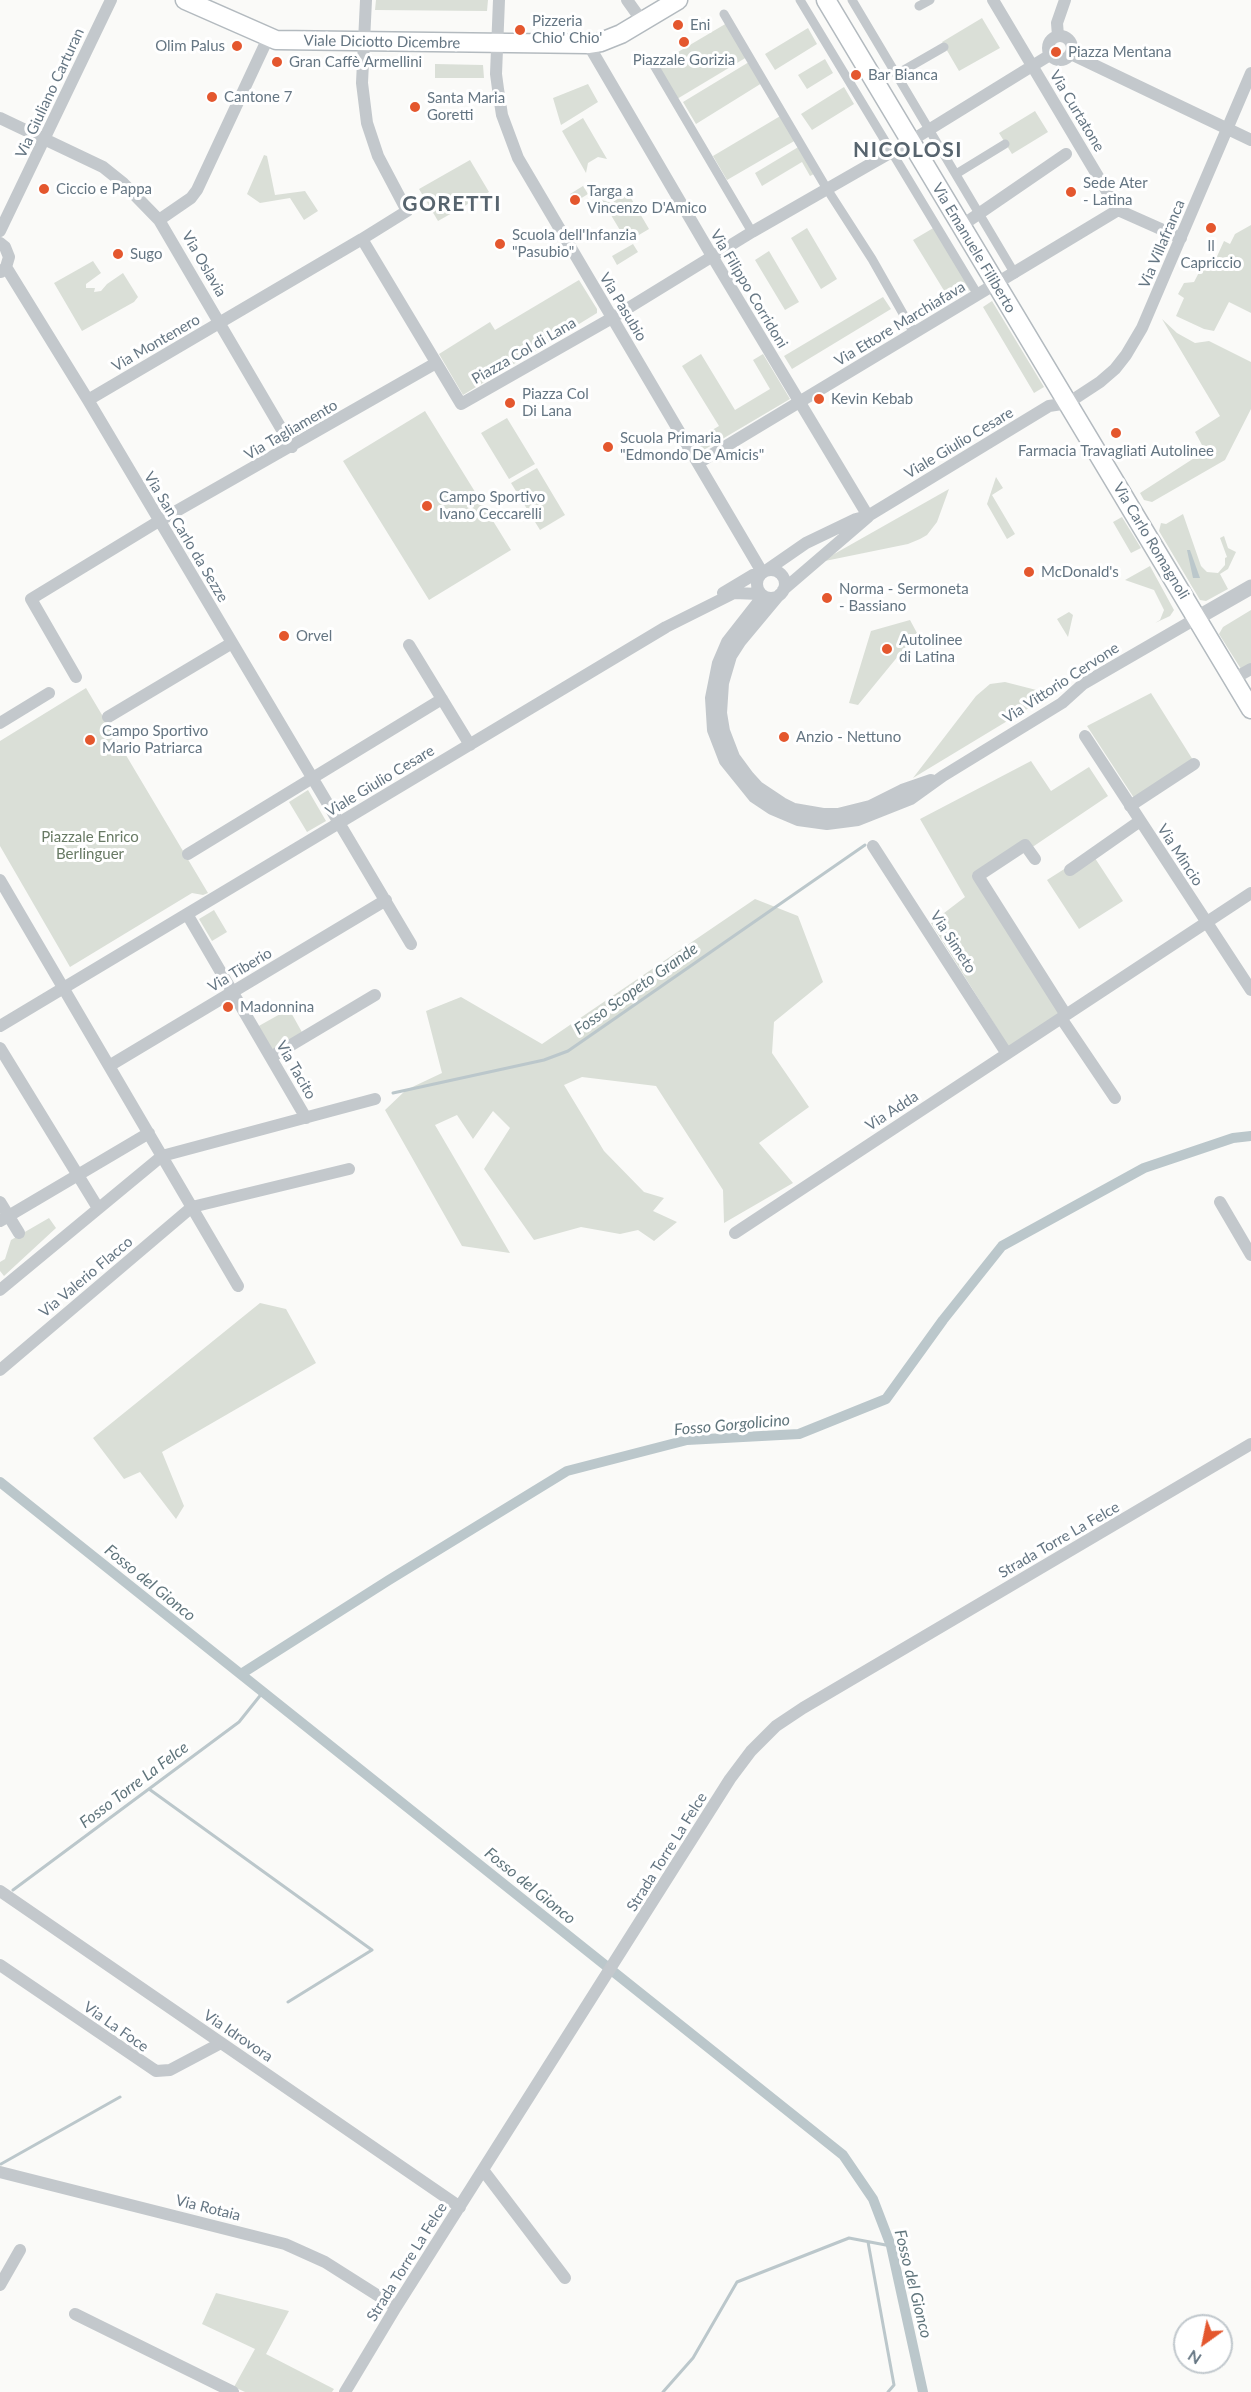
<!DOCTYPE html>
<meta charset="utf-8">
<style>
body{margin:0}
#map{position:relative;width:1251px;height:2392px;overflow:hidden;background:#fafaf8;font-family:Lato,sans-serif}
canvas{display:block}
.north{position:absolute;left:1173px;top:2314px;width:60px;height:60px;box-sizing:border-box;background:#fff;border:2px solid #c1c8cd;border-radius:50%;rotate:213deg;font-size:16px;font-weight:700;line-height:24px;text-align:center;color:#657683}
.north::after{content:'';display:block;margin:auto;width:21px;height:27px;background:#e4572e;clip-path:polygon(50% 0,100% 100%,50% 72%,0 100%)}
</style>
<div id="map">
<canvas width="1251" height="2392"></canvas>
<div class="north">N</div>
</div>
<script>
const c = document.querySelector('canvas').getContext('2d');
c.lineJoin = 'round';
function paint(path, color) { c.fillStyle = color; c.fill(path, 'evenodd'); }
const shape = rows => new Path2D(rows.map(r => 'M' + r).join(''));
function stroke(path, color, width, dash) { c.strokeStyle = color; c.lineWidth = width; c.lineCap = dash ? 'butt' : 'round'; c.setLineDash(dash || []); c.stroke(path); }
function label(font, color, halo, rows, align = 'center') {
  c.font = font + ' Lato,sans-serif'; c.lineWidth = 6; c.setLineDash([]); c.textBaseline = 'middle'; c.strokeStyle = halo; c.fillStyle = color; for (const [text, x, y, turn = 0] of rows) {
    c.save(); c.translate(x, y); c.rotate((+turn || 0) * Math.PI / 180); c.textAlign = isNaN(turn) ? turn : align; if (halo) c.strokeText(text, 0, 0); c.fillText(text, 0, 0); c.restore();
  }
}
const green = shape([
 [376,0,488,0,487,11,375,10],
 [982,18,1000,48,959,71,942,42],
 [727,23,747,57,677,99,656,65],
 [808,28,817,44,775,70,765,54],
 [825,59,833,73,807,89,798,75],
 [749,62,762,83,696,124,683,102],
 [435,64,483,65,484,78,435,78],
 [588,84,598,102,561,125,553,98],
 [844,87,854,104,812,130,801,114],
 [1035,111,1048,132,1012,154,999,133],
 [782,115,796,140,727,180,713,156],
 [583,118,607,159,598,157,588,163,586,173,562,131],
 [800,146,816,173,810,176,802,162,762,186,755,173],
 [264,155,267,156,275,195,305,191,318,211,304,220,290,198,260,203,247,194],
 [470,160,489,192,438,221,419,189],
 [583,186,588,194,575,202,570,194],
 [625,188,649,229,627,242,602,200,611,203,621,197],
 [1251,225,1251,313,1229,302,1214,331,1204,329,1176,316,1184,298,1178,294,1184,283,1194,282,1206,259,1214,263,1224,241,1230,244,1235,234],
 [935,227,972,289,951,302,913,240],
 [807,228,837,279,821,289,791,238],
 [633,244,638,252,617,265,612,256],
 [769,251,799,302,785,310,755,260],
 [93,261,101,273,86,284,86,288,95,288,94,292,101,291,107,284,123,273,138,297,134,302,82,331,54,283],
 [579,280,597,309,597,313,463,395,439,354,490,322,495,330],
 [883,297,891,309,792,369,784,356],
 [992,301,1044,387,1034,393,983,307],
 [1162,319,1177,333,1195,343,1209,341,1251,362,1251,409,1225,460,1152,502,1144,500,1140,493,1202,453,1202,445,1195,432,1220,416],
 [701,354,735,410,770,389,753,360,763,354,790,399,702,451,695,440,719,426,682,366],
 [425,411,511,550,429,600,343,461],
 [507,418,535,464,509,479,481,433],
 [537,468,565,515,540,530,511,483],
 [996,477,1003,488,992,495,1015,534,1007,539,987,504],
 [949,489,937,522,927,535,920,539,908,544,820,562],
 [1183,514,1201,566,1207,572,1218,573,1225,565,1225,558,1227,557,1220,538,1224,536,1228,548,1236,552,1228,569,1220,574,1228,589,1206,601,1200,600,1159,531,1161,523,1166,524],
 [1122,517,1141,548,1131,553,1113,522],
 [1150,566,1174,610,1170,616,1155,623,1160,620,1164,610,1154,590,1125,580],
 [1251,610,1251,663,1241,669,1219,634,1223,627],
 [1069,612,1073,615,1068,637,1057,619],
 [910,620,917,633,858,705,849,703,871,631],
 [1005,682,1052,694,913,778,976,696,990,684],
 [86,688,208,893,203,895,192,893,70,967,0,846,0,741],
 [1151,693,1193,760,1134,798,1087,726],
 [1031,761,1051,791,1089,767,1108,796,1031,848,1024,840,972,875,1062,1014,1010,1049,931,923,965,897,920,819],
 [308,790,326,821,307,832,289,802],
 [1091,852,1123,901,1079,929,1047,880],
 [755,899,798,916,823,982,774,1022,772,1053,809,1107,759,1143,793,1183,724,1223,723,1190,656,1086,582,1077,564,1085,604,1151,644,1192,664,1198,653,1211,677,1222,654,1241,638,1230,620,1234,581,1227,534,1240,484,1169,510,1128,493,1111,473,1139,457,1115,435,1125,510,1253,462,1246,385,1110,406,1090,442,1073,426,1011,461,997,542,1044],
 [214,910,227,932,212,941,199,919],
 [289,1009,303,1034,272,1052,257,1027],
 [49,1218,56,1228,4,1276,0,1271,0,1262,5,1259,11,1240],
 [260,1303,286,1309,316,1363,162,1452,184,1506,176,1519,140,1472,124,1479,93,1438],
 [216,2293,289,2311,266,2354,334,2389,332,2392,245,2392,234,2387,255,2349,202,2324]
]);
const water = shape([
 [1190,550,1200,578,1193,578,1187,550]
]);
const stream = shape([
 [393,1093,544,1060,568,1051,865,845],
 [149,1789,372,1950,288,2002],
 [13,1890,239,1722,263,1692],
 [1,2164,120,2097],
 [868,2242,894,2385,888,2392],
 [663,2392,693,2358,737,2282,849,2238,891,2246]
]);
const canal = shape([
 [0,1482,843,2155,873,2199,891,2246,923,2392],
 [241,1674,389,1580,567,1471,687,1440,799,1434,886,1399,943,1320,1002,1246,1144,1168,1233,1138,1251,1136]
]);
const pedestrian = shape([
 [800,0,978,295],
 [852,0,1015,274],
 [919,6,930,0],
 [724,14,827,189,872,259,914,333],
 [652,62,752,232],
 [897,74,944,47],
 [956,174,1005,144]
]);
const minor = shape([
 [366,0,362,83,367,123,378,156,407,211,362,239,461,404,612,318,752,232,909,142,1050,55],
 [499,0,496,74,498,89,502,115,518,158,762,572],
 [627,0,642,21],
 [993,0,1118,210,1181,238],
 '1048 48a12 12 0 1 1 24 0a12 12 0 1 1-24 0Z',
 [1058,36,1057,23,1065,0],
 [588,44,712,256,868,516],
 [1071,54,1251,140],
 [0,118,103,167,123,183,159,220,292,447],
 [159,220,191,198,197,190,268,38],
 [961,226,1066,154],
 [0,231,111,0],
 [0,243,5,247,9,257,6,267,1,272],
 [6,267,88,400,411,944],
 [88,400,362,239],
 [698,463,1118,210],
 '757 584a14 14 0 1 1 28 0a14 14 0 1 1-28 0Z',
 [767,570,806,543,856,519,868,516,1049,406,1068,403,1100,382,1115,369,1126,355,1142,328,1251,73],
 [783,590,868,517],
 [723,593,753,575,760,574],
 [780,594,740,642,731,656,723,683,721,713,724,731,734,757,748,776,758,787,782,803,794,809,823,814,838,814,870,806,902,790,931,780],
 [763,596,727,642,718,663,711,698,713,730,725,761,754,797,772,809,798,820,827,824,858,820,911,799,943,776,1062,703,1083,684,1197,618],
 [409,645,470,745],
 [76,677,31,599,159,521,436,363],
 [1233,679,1251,669],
 [108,717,232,643],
 [0,723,49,693],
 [1085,736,1251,990],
 [1130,806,1194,764],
 [873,846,1007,1054],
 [188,854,442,699],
 [1035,859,1025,845,978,876,1066,1015],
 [1070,870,1140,821],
 [0,880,238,1286],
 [187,914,306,1118],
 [1061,1018,1115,1098],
 [0,1026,666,627,734,593,760,594],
 [0,1048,98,1208],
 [271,1057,375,995],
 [109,1066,386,900],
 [0,1202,19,1233],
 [1220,1202,1251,1255],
 [0,1221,149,1133],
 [735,1233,1251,893],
 [0,1290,162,1156,375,1099],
 [0,1370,192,1207,349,1169],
 [0,1891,460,2207],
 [0,1965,156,2071,170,2070,221,2043],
 [483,2170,565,2278],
 [0,2172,285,2244,325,2262,396,2307],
 [0,2285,20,2250],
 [75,2314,233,2392],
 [345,2392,396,2307,730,1779,751,1751,776,1726,803,1708,1251,1444]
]);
const tertiary = shape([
 [1197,618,1251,587]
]);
const secondary = shape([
 [185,0,276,40,588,44,601,42,621,34,678,0],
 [826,0,1251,709]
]);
const markers = [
 [678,25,6,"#e4572e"],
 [520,30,6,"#e4572e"],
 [684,42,6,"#e4572e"],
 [237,46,6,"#e4572e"],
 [1056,52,6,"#e4572e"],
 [277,62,6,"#e4572e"],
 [856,75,6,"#e4572e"],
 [212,97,6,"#e4572e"],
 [415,107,6,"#e4572e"],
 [44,189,6,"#e4572e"],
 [1071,192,6,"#e4572e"],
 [575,200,6,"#e4572e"],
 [1211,228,6,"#e4572e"],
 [500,244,6,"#e4572e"],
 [118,254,6,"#e4572e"],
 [819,399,6,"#e4572e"],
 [510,403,6,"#e4572e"],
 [1116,433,6,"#e4572e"],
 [608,447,6,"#e4572e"],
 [427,506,6,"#e4572e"],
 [1029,572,6,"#e4572e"],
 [827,598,6,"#e4572e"],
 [284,636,6,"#e4572e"],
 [887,649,6,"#e4572e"],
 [784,737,6,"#e4572e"],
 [90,740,6,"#e4572e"],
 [228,1007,6,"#e4572e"]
];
const poiNames = [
 ["Pizzeria",532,21],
 ["Chio' Chio'",532,38],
 ["Eni",690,25],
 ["Olim Palus",225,46,"right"],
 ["Piazza Mentana",1068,52],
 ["Piazzale Gorizia",684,60,"center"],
 ["Gran Caffè Armellini",289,62],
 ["Bar Bianca",868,75],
 ["Cantone 7",224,97],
 ["Santa Maria",427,98],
 ["Goretti",427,115],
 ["Sede Ater",1083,183],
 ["- Latina",1083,200],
 ["Ciccio e Pappa",56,189],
 ["Targa a",587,191],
 ["Vincenzo D'Amico",587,208],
 ["Scuola dell'Infanzia",512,235],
 ["\"Pasubio\"",512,252],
 ["Il",1211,246,"center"],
 ["Capriccio",1211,263,"center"],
 ["Sugo",130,254],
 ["Piazza Col",522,394],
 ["Di Lana",522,411],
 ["Kevin Kebab",831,399],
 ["Scuola Primaria",620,438],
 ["\"Edmondo De Amicis\"",620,455],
 ["Farmacia Travagliati Autolinee",1116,451,"center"],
 ["Campo Sportivo",439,497],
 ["Ivano Ceccarelli",439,514],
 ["McDonald's",1041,572],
 ["Norma - Sermoneta",839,589],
 ["- Bassiano",839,606],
 ["Orvel",296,636],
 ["Autolinee",899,640],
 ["di Latina",899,657],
 ["Campo Sportivo",102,731],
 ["Mario Patriarca",102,748],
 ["Anzio - Nettuno",796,737],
 ["Madonnina",240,1007]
];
const streetNames = [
 ["Viale Diciotto Dicembre",382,42,1],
 ["Via Giuliano Carturan",50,93,-65],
 ["Via Curtatone",1077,111,59],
 ["Via Villafranca",1162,244,-67],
 ["Via Emanuele Filiberto",974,248,59],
 ["Via Oslavia",204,264,60],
 ["Via Filippo Corridoni",749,289,59],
 ["Via Pasubio",623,307,59],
 ["Via Ettore Marchiafava",900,324,-31],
 ["Via Montenero",156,343,-30],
 ["Piazza Col di Lana",524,351,-30],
 ["Via Tagliamento",291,430,-30],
 ["Viale Giulio Cesare",959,443,-31],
 ["Via San Carlo da Sezze",186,537,59],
 ["Via Carlo Romagnoli",1151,541,59],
 ["Via Vittorio Cervone",1061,683,-33],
 ["Viale Giulio Cesare",380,781,-31],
 ["Via Mincio",1180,855,57],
 ["Via Simeto",953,942,57],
 ["Via Tiberio",240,970,-31],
 ["Via Tacito",296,1070,60],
 ["Via Adda",892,1111,-33],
 ["Via Valerio Flacco",86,1277,-40],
 ["Strada Torre La Felce",1059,1540,-30],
 ["Strada Torre La Felce",667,1852,-58],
 ["Via La Foce",116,2027,35],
 ["Via Idrovora",238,2036,34],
 ["Via Rotaia",208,2208,14],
 ["Strada Torre La Felce",407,2262,-58]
];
const parkNames = [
 ["Piazzale Enrico",90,837],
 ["Berlinguer",90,854]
];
const waterNames = [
 ["Fosso Scopeto Grande",636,989,-35],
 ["Fosso Gorgolicino",732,1425,-5],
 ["Fosso del Gionco",150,1583,39],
 ["Fosso Torre La Felce",134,1785,-37],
 ["Fosso del Gionco",530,1886,39],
 ["Fosso del Gionco",913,2284,76]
];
const districtNames = [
 ["NICOLOSI",908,150],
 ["GORETTI",452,204]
];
paint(green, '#dadfd7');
paint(water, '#bbc7cb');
stroke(stream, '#bbc7cb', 3);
stroke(canal, '#bbc7cb', 10);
stroke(secondary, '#b3babf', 21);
stroke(pedestrian, '#c3c8cc', 9);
stroke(minor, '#c3c8cc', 12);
stroke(tertiary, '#c3c8cc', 15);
stroke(secondary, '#fff', 18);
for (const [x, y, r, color] of markers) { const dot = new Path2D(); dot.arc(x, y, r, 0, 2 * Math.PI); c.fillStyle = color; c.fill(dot); stroke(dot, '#fff', 2); }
label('15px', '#657683', '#fff', poiNames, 'left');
label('15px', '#657683', '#fff', streetNames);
label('15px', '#687a64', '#fff', parkNames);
label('italic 16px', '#60757c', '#fff', waterNames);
c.letterSpacing = '1.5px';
label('bold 21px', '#57646e', '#fff', districtNames);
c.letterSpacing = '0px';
</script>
